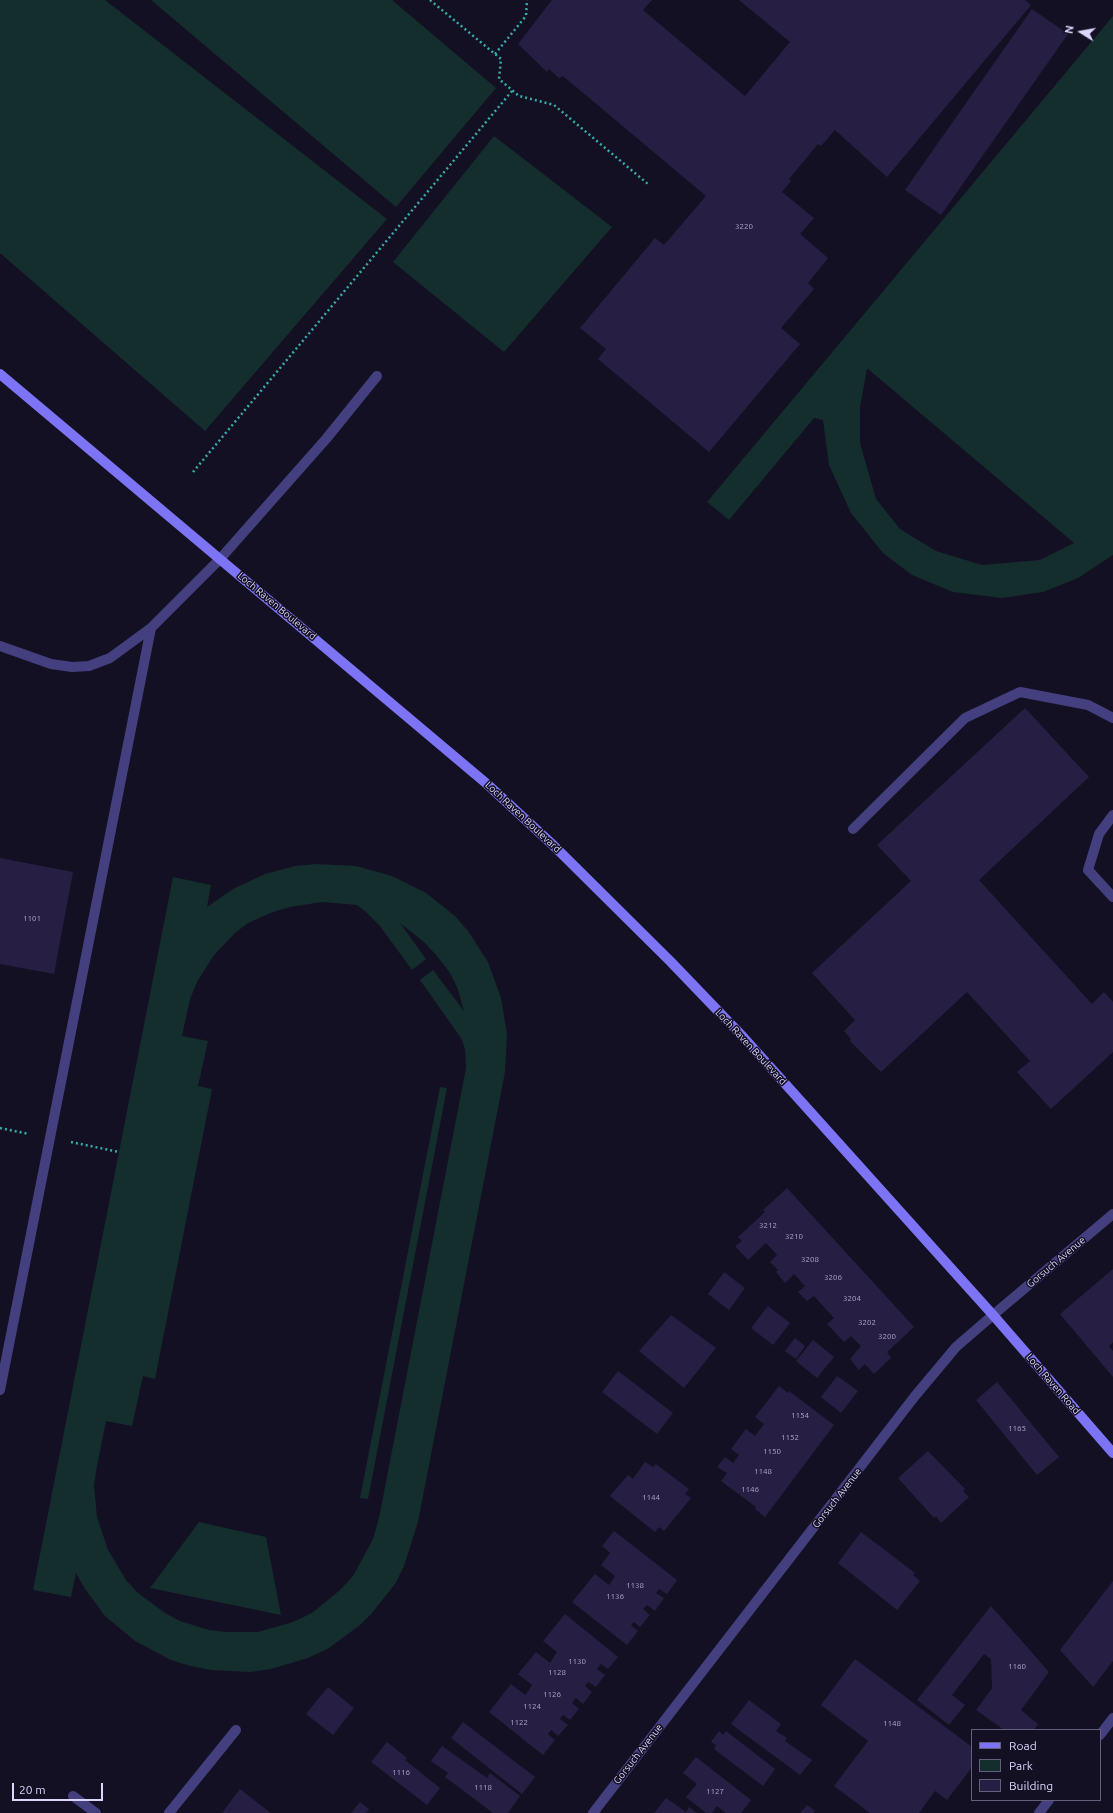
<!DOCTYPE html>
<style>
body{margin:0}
#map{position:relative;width:1113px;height:1813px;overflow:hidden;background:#141023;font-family:Ubuntu,sans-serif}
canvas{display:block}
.legend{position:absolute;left:971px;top:1729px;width:130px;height:72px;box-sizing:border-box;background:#141023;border:1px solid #645f7a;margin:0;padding:5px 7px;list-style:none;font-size:12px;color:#dbd6fc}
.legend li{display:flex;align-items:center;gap:8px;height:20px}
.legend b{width:20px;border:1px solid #645f7a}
.north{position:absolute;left:1061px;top:12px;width:40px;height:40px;-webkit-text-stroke:3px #141023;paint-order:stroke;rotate:281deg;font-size:11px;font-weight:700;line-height:16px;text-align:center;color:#dbd6fc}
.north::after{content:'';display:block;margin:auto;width:14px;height:18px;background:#dbd6fc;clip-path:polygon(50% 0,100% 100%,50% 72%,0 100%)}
.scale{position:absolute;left:12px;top:1783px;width:91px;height:18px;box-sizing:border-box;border:2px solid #dbd6fc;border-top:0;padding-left:5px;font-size:12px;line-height:14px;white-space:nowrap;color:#dbd6fc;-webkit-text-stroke:3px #141023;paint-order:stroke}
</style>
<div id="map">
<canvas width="1113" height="1813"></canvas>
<ul class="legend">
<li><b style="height:5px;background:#7c74f4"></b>Road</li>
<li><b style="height:11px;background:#142d2d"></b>Park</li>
<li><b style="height:11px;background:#271e43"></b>Building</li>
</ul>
<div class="north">N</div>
<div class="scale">20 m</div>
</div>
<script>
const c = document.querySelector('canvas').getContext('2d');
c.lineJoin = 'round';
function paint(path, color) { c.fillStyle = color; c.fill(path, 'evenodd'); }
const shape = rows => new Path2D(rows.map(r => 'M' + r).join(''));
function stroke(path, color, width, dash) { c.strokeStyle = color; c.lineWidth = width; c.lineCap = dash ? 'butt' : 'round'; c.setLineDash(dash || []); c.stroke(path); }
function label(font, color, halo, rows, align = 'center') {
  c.font = font + ' Ubuntu,sans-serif'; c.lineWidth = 3; c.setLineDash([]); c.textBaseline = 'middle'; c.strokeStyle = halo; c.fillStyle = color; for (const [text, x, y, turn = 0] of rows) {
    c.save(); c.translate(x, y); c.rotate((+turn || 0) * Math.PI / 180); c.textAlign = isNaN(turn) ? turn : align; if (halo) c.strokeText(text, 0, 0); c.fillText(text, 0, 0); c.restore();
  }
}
const green = shape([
 [0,0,105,0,387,219,205,431,0,253],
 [151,0,392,0,496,88,396,207],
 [1113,16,1113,555,1078,578,1043,592,1002,598,953,592,912,575,883,553,851,513,829,465,823,420,814,418,729,520,707,502],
 [867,369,868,369,1074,543,1040,560,982,565,936,551,900,529,876,499,860,443,860,407],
 [494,136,612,227,504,352,393,262],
 [316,864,356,866,392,876,426,893,455,916,468,931,488,962,501,998,507,1034,505,1072,418,1522,404,1566,395,1584,372,1613,360,1625,329,1648,308,1658,271,1669,250,1672,211,1670,190,1666,171,1660,135,1641,105,1616,85,1589,76,1573,71,1597,33,1590,173,877,211,885,207,907,233,889,265,874,295,866],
 [322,902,357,905,366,912,380,926,412,970,426,959,400,923,424,942,437,956,450,973,457,987,464,1011,433,970,420,980,461,1038,465,1049,466,1068,379,1518,373,1539,353,1576,340,1590,312,1613,293,1622,258,1632,226,1632,209,1630,180,1621,165,1613,138,1593,126,1580,108,1550,97,1517,94,1485,97,1466,106,1421,132,1426,143,1376,155,1379,212,1089,198,1086,208,1041,182,1036,190,999,197,982,214,955,235,933,248,923,273,912,290,907],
 [440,1087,447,1088,368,1499,360,1498],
 [199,1522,266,1537,281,1615,150,1588]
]);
const building = shape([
 [552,0,652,0,643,10,745,96,790,42,739,0,1025,0,1031,5,887,177,835,130,821,146,818,144,789,179,791,181,782,192,814,218,800,234,828,258,808,283,814,289,781,328,800,344,709,452,598,359,606,349,580,328,655,238,664,245,706,196,563,76,559,78,549,69,547,72,518,44],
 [1032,9,1068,34,941,215,905,190],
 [1025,708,1089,777,979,880,1092,1004,1104,992,1113,1002,1113,1052,1051,1109,1017,1072,1030,1061,967,992,881,1072,850,1041,851,1039,844,1031,855,1020,812,973,911,881,877,845],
 [0,858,73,872,54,974,0,964],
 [787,1188,914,1327,887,1352,891,1358,874,1374,865,1364,859,1370,850,1359,861,1346,851,1336,844,1342,827,1324,834,1318,814,1296,807,1301,798,1292,805,1286,794,1274,785,1283,776,1272,778,1270,770,1262,777,1255,766,1243,748,1260,735,1246,742,1241,738,1237,765,1212,763,1210],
 [1113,1269,1113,1342,1109,1346,1113,1351,1113,1377,1060,1314],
 [724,1272,745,1288,729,1310,708,1294],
 [768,1306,790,1323,773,1345,751,1328],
 [671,1315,716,1348,684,1388,639,1351],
 [795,1338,805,1346,796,1359,785,1351],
 [813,1340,834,1357,817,1378,796,1361],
 [618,1371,673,1413,657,1434,602,1392],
 [837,1376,858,1391,841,1413,821,1397],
 [997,1382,1059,1457,1037,1475,976,1400],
 [779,1386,788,1393,789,1391,834,1425,765,1517,755,1509,756,1507,721,1481,727,1473,717,1467,725,1457,733,1463,739,1455,731,1449,746,1429,755,1436,764,1424,755,1417],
 [928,1451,965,1489,963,1491,969,1497,941,1523,936,1516,934,1518,898,1478],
 [645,1462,653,1467,656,1464,689,1489,685,1494,691,1498,664,1531,659,1527,655,1532,610,1496,628,1475,633,1479],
 [614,1531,677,1580,667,1594,659,1589,656,1593,664,1598,655,1611,647,1605,643,1609,650,1615,640,1627,634,1622,631,1625,638,1631,627,1645,572,1602,595,1574,609,1585,615,1576,601,1565,610,1553,602,1546],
 [861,1532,915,1573,913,1575,920,1581,897,1610,838,1563],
 [1113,1581,1113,1661,1093,1687,1060,1650],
 [991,1606,1049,1672,1021,1710,1038,1724,1034,1730,1004,1730,976,1710,992,1688,991,1659,984,1654,952,1695,965,1705,949,1725,917,1700],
 [565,1614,618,1657,608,1669,601,1664,600,1665,597,1669,605,1675,596,1687,588,1682,585,1686,592,1692,583,1704,576,1698,572,1703,579,1709,570,1720,563,1715,562,1716,560,1719,568,1725,558,1736,551,1730,548,1734,555,1740,543,1755,489,1712,511,1684,525,1695,529,1690,532,1685,518,1674,536,1652,550,1663,557,1652,543,1641],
 [855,1659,972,1747,972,1767,947,1800,935,1791,919,1813,870,1813,834,1786,868,1741,821,1705],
 [328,1687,354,1708,333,1735,306,1714],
 [749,1700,781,1724,776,1731,787,1738,785,1741,812,1760,800,1775,731,1724],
 [463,1722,535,1777,522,1794,451,1738],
 [719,1731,723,1735,726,1731,775,1769,763,1786,714,1749,716,1745,711,1742],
 [387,1742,407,1758,405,1760,440,1788,427,1805,371,1762],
 [442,1746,487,1778,490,1773,520,1796,508,1813,493,1813,445,1777,448,1773,431,1761],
 [696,1757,751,1800,741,1813,726,1813,717,1806,712,1813,706,1813,686,1797,697,1784,683,1773],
 [240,1789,268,1811,271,1813,222,1813],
 [666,1798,686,1812,689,1807,697,1813,654,1813],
 [360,1802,369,1809,366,1813,351,1813],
 [807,1805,815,1811,813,1813,800,1813]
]);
const path = shape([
 [430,0,501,59,499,79,519,96,554,105,648,184],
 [495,54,526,16,527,0],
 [193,472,512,91],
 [0,1128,29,1134],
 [71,1142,119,1152]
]);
const service = shape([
 [0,646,51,664,72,667,89,666,110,658,151,628,220,559,326,439,377,376],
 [1113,815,1099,834,1088,870,1113,897],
 [853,829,965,718,1020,692,1088,705,1113,718],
 [0,1390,151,628],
 [73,1796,96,1813]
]);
const minor = shape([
 [1100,1735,1113,1718],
 [169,1813,236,1730],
 [593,1813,915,1396,956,1347,993,1315],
 [1039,1813,1049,1800]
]);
const tertiary = shape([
 [993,1315,1113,1214]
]);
const secondary = shape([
 [0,374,487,784,553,845,670,961,744,1038,993,1315,1113,1453]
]);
const numberNames = [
 ["3220",744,226],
 ["1101",32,918],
 ["3212",768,1225],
 ["3210",794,1236],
 ["3208",810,1259],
 ["3206",833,1277],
 ["3204",852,1298],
 ["3202",867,1322],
 ["3200",887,1336],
 ["1154",800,1415],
 ["1165",1017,1428],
 ["1152",790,1437],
 ["1150",772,1451],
 ["1148",763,1471],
 ["1146",750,1489],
 ["1144",651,1497],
 ["1138",635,1585],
 ["1136",615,1596],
 ["1130",577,1661],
 ["1160",1017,1666],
 ["1128",557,1672],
 ["1126",552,1694],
 ["1124",532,1706],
 ["1122",519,1722],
 ["1148",892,1723],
 ["1116",401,1772],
 ["1118",483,1787],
 ["1127",715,1791]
];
const streetNames = [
 ["Loch Raven Boulevard",277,606,40],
 ["Loch Raven Boulevard",523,817,43],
 ["Loch Raven Boulevard",751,1047,47],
 ["Gorsuch Avenue",1056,1262,-40],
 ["Loch Raven Road",1053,1384,49],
 ["Gorsuch Avenue",837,1498,-52],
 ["Gorsuch Avenue",638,1754,-52]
];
paint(green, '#142d2d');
paint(building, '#271e43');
stroke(path, '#38adab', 2.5, [2, 3]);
stroke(service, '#443f7f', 10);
stroke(minor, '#443f7f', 10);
stroke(tertiary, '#443f7f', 10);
stroke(secondary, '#7c74f4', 10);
label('8px', '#aea8ce', null, numberNames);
label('10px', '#dbd6fc', '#141023', streetNames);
</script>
